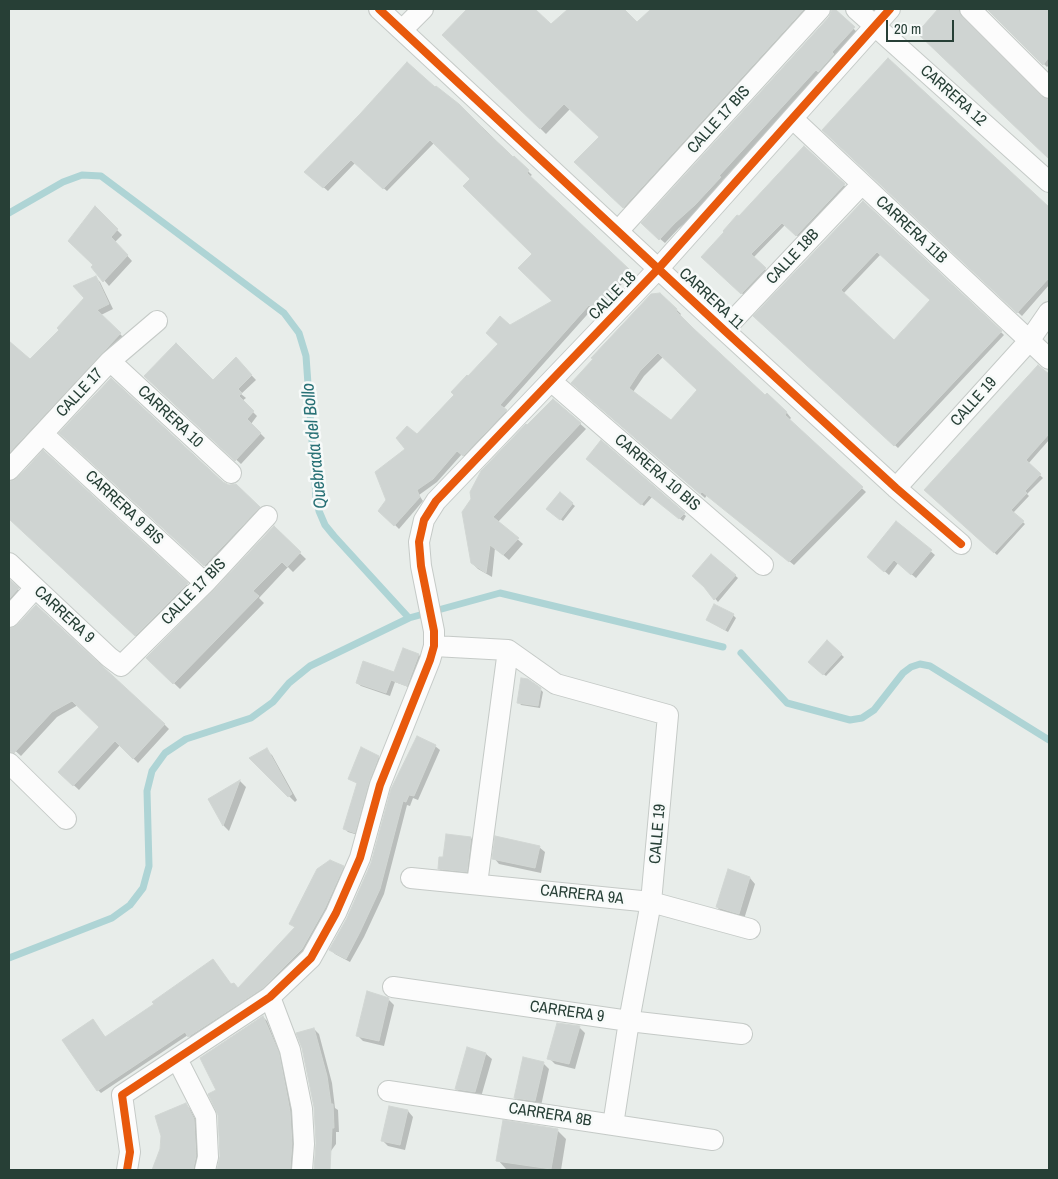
<!DOCTYPE html>
<style>
body{margin:0}
#map{position:relative;width:1058px;height:1179px;overflow:hidden;background:#e8edea;font-family:"Archivo Narrow",sans-serif}
canvas{display:block}
.frame{position:absolute;inset:0;border:10px solid #273f36;pointer-events:none}
.scale{position:absolute;left:886px;top:20px;width:68px;height:22px;box-sizing:border-box;border:2px solid #273f36;border-top:0;padding-left:6px;font-size:15px;line-height:18px;white-space:nowrap;color:#273f36;-webkit-text-stroke:4px #f7faf9;paint-order:stroke}
</style>
<div id="map">
<canvas width="1058" height="1179"></canvas>
<div class="frame"></div>
<div class="scale">20 m</div>
</div>
<script>
const c = document.querySelector('canvas').getContext('2d');
c.lineJoin = 'round';
function paint(path, color) { c.fillStyle = color; c.fill(path, 'evenodd'); }
const shape = rows => new Path2D(rows.map(r => 'M' + r).join(''));
function stroke(path, color, width, dash) { c.strokeStyle = color; c.lineWidth = width; c.lineCap = dash ? 'butt' : 'round'; c.setLineDash(dash || []); c.stroke(path); }
function label(font, color, halo, rows, align = 'center') {
  c.font = font + ' "Archivo Narrow",sans-serif'; c.lineWidth = 5; c.setLineDash([]); c.textBaseline = 'middle'; c.strokeStyle = halo; c.fillStyle = color; for (const [text, x, y, turn = 0] of rows) {
    c.save(); c.translate(x, y); c.rotate((+turn || 0) * Math.PI / 180); c.textAlign = isNaN(turn) ? turn : align; if (halo) c.strokeText(text, 0, 0); c.fillText(text, 0, 0); c.restore();
  }
}
const shadow = shape([
 [468,9,533,9,551,26,570,9,623,9,637,24,653,9,689,9,631,72,641,81,724,9,815,9,629,212,576,162,600,137,570,109,546,134,444,35],
 [833,9,858,33,722,181,724,182,700,210,679,228,665,243,647,228,830,18],
 [940,9,962,9,962,16,965,23,1040,97,1049,101,1049,158,918,33],
 [988,9,1044,9,1049,14,1049,65,1047,67],
 [888,60,1049,208,1049,285,1022,316,824,130],
 [481,126,532,175,529,177,631,274,607,300,613,300,616,303,603,316,601,314,611,303,594,307,503,409,510,414,467,459,462,454,437,482,419,495,423,501,399,529,380,510,388,500,406,449,499,344,510,327,554,301,534,254,472,179,434,143,387,191,355,163,328,191,306,172],
 [804,148,847,188,800,238,785,225,753,258,768,272,745,296,703,257],
 [863,202,1004,335,898,448,755,316],
 [881,254,931,300,894,342,843,294],
 [95,208,122,235,115,242,132,261,109,286,93,267,95,265],
 [95,277,100,282,113,309,101,315,125,339,9,463,9,343,30,361,60,330,86,298],
 [660,294,681,314,679,316,765,397,767,395,787,413,791,418,789,420,866,492,794,565,707,495,705,498,577,387],
 [663,357,698,390,671,422,633,392,644,376],
 [236,359,256,380,241,394,246,398,242,401,257,416,251,424,265,438,241,464,145,376,213,381],
 [1038,367,1049,376,1049,440,1028,464,1043,478,1027,494,1029,496,1013,513,1025,524,997,555,926,490],
 [553,400,586,429,498,522,523,544,509,560,495,548,492,577,478,569,472,563,463,512],
 [67,439,229,486,235,485,265,514,211,571],
 [601,442,686,516,683,521,653,496,644,506,591,461],
 [43,452,192,589,140,640,9,518,9,483,13,482],
 [560,494,575,506,563,521,550,511],
 [897,523,935,555,916,578,898,563,889,575,873,561],
 [274,528,306,559,293,572,288,567,259,598,264,603,180,689,148,658,214,592],
 [711,555,738,578,718,602,705,587],
 [9,581,23,594,9,611],
 [733,615,736,618,728,632,707,620],
 [14,629,164,724,169,729,138,763,120,745,79,790,65,777,101,728,78,705,57,717,21,756,9,745,9,630],
 [827,642,844,657,826,676,812,664],
 [404,649,419,655,422,658,411,688,395,682,390,696,361,686,357,683,395,674],
 [540,689,543,692,540,708,521,705,519,702],
 [435,746,440,750,418,800,413,798,410,806,407,805,384,894,364,937,350,962,335,954,331,950,348,918,372,863,392,789],
 [266,750,272,755,297,800,295,802,251,759],
 [378,757,382,760,358,835,348,832,345,829,358,784,350,778],
 [240,781,246,787,229,831,224,826,210,799],
 [471,838,475,842,471,875,443,873,439,868,444,858],
 [539,847,545,852,541,873,499,864,494,858],
 [343,867,346,870,328,911,305,953,266,991,192,1039,188,1035,101,1093,98,1090,93,1020,106,1038,231,986,238,990,296,928,291,924],
 [750,878,755,884,744,919,723,913,717,907],
 [388,999,394,1005,384,1046,363,1041,358,1036],
 [263,1017,267,1021,282,1059,294,1116,295,1170,217,1170,221,1157,217,1091],
 [579,1027,585,1033,575,1069,555,1064,549,1058],
 [314,1029,319,1034,332,1083,335,1108,338,1110,339,1132,336,1132,336,1144,320,1166,317,1143],
 [486,1054,492,1059,481,1097,462,1094,456,1089],
 [543,1063,549,1069,541,1106,521,1103,515,1098],
 [186,1104,190,1109,198,1124,199,1170,153,1170,162,1149],
 [408,1111,413,1117,405,1150,388,1146,382,1140],
 [557,1130,566,1139,561,1170,506,1169,498,1160]
]);
const stream = shape([
 [9,213,63,182,82,175,101,176,284,313,299,333,306,356,316,497,319,511,325,525,334,536,409,618,500,593,723,647],
 [741,653,787,703,850,720,862,718,874,710,903,673,911,667,920,664,930,666,1049,740],
 [9,958,112,918,130,905,143,888,149,866,147,791,152,771,165,753,186,739,251,718,273,702,289,683,310,666,409,618]
]);
const building = shape([
 [467,9,535,9,551,24,568,9,624,9,637,22,651,9,804,9,623,208,574,162,599,137,564,104,540,129,442,35,467,9],
 [832,9,835,9,855,27,832,52,834,54,818,72,816,70,719,176,721,177,695,205,675,223,659,240,641,223,829,17,832,9],
 [938,9,958,9,962,17,1041,96,1049,100,1049,159,917,33,938,9],
 [987,9,1049,9,1049,57,1043,65,987,9],
 [888,58,1049,207,1049,278,1017,313,822,130,888,58],
 [407,62,435,87,436,86,459,104,481,126,481,127,513,157,514,156,529,170,527,173,629,269,600,300,614,298,599,314,589,305,500,405,507,410,463,456,457,451,433,479,417,490,420,497,394,526,378,511,386,500,375,472,405,449,396,438,407,426,417,434,454,395,451,392,467,375,468,376,498,344,486,333,500,316,510,325,552,301,518,268,532,254,463,186,470,179,430,140,383,189,351,160,323,188,304,172,360,114,407,62],
 [804,146,845,184,796,236,782,223,751,254,766,268,741,294,701,257,724,232,723,231,737,215,739,216,804,146],
 [863,201,1002,331,894,446,753,316,863,201],
 [877,252,930,300,894,340,841,290,877,252],
 [95,206,118,229,111,237,128,255,103,282,91,267,93,265,68,241,95,206],
 [96,276,109,304,97,310,121,333,9,453,9,341,30,359,59,330,57,328,84,298,73,286,96,276],
 [660,293,677,309,676,311,693,328,765,395,767,393,787,412,785,415,863,487,789,562,702,492,700,494,571,383,593,359,591,358,651,294,660,293],
 [658,353,697,390,671,420,629,388,640,371,658,353],
 [176,343,213,380,236,357,252,375,238,389,242,393,239,396,254,411,247,419,261,433,235,461,144,376,176,343],
 [1038,365,1049,374,1049,434,1026,460,1041,474,1025,491,1027,493,1011,510,1024,521,994,553,924,490,1038,365],
 [111,378,223,482,229,485,236,484,260,507,204,566,59,433,111,378],
 [553,399,581,423,493,517,519,538,503,555,490,545,486,573,471,563,462,512,471,499,470,492,481,471,526,424,527,425,553,399],
 [601,440,685,513,679,519,649,495,641,505,586,459,601,440],
 [43,450,188,583,135,636,9,519,9,482,18,478,43,450],
 [560,492,573,503,560,520,546,509,560,492],
 [896,521,932,550,911,575,894,560,884,572,867,557,896,521],
 [274,526,301,552,287,567,282,562,253,591,259,596,173,684,146,658,213,591,274,526],
 [711,554,736,575,714,600,704,587,692,576,711,554],
 [9,579,19,588,9,599,9,579],
 [714,604,734,614,725,630,706,620,714,604],
 [36,605,165,724,133,759,115,741,73,786,58,772,99,727,72,701,52,712,14,753,9,751,9,629,17,625,36,605],
 [827,640,842,654,823,675,808,662,827,640],
 [403,648,419,654,407,686,391,680,386,693,356,683,363,661,394,672,403,648],
 [521,678,528,679,541,688,538,706,517,703,521,678],
 [417,736,436,745,414,796,409,795,406,802,403,801,380,889,360,932,346,959,329,950,347,918,371,863,391,789,417,736],
 [361,747,379,756,369,782,355,833,343,829,357,783,348,779,361,747],
 [267,748,292,794,288,797,249,758,267,748],
 [240,780,223,826,208,799,240,780],
 [446,834,471,837,467,872,438,869,439,857,443,857,446,834],
 [495,836,540,846,535,868,492,859,495,836],
 [330,860,344,866,325,908,302,949,263,988,188,1037,185,1032,97,1091,62,1040,93,1019,105,1037,154,1004,152,1002,213,959,231,984,234,983,238,988,295,927,289,924,317,869,330,860],
 [728,869,750,877,739,914,716,907,728,869],
 [367,991,389,998,379,1041,356,1036,367,991],
 [263,1016,279,1053,290,1111,292,1144,290,1170,217,1170,220,1156,218,1115,208,1094,216,1090,200,1058,263,1016],
 [557,1023,580,1026,569,1064,547,1059,557,1023],
 [314,1028,327,1076,331,1104,333,1104,334,1128,332,1128,330,1170,314,1170,316,1143,314,1107,302,1048,296,1033,314,1028],
 [467,1047,486,1053,475,1092,455,1089,467,1047],
 [523,1057,544,1062,535,1101,514,1098,523,1057],
 [186,1103,194,1119,196,1156,193,1170,152,1170,160,1149,161,1136,155,1116,186,1103],
 [389,1106,408,1110,400,1145,381,1141,389,1106],
 [503,1120,558,1129,551,1169,496,1161,503,1120]
]);
const minor = shape([
 [379,9,724,330,896,488,961,544],
 [856,9,1049,182],
 [970,9,1049,88],
 [402,30,423,9],
 [793,119,1049,359],
 [618,231,820,9],
 [724,330,862,184],
 [110,361,231,473],
 [551,381,763,565],
 [43,434,205,583],
 [9,470,110,361,157,321],
 [896,488,1029,341,1049,312],
 [9,563,109,657,121,666,205,583,267,516],
 [9,617,35,588],
 [434,646,508,650,477,884],
 [508,650,556,684,668,715,651,902,629,1021,613,1125],
 [9,763,66,819],
 [411,878,651,902,750,929],
 [393,987,629,1021,742,1034],
 [270,997,290,1050,302,1109,304,1144,302,1170],
 [177,1059,206,1116,208,1157,205,1170],
 [388,1091,713,1140],
 [127,1170,130,1152,122,1095,270,997,311,958,336,913,360,858,380,785,430,660,434,646,434,631,421,566,419,542,424,520,436,501,658,269,890,9]
]);
const cycleway = shape([
 [379,9,724,330,896,488,961,544],
 [127,1170,130,1152,122,1095,270,997,311,958,336,913,360,858,380,785,430,660,434,646,434,631,421,566,419,542,424,520,436,501,658,269,890,9]
]);
const streetNames = [
 ["CARRERA 12",953,96,42],
 ["CALLE 17 BIS",719,120,-48],
 ["CARRERA 11B",911,230,43],
 ["CALLE 18B",793,257,-47],
 ["CALLE 18",613,296,-46],
 ["CARRERA 11",711,299,43],
 ["CALLE 17",80,393,-47],
 ["CALLE 19",974,402,-48],
 ["CARRERA 10",170,417,43],
 ["CARRERA 10 BIS",657,473,41],
 ["CARRERA 9 BIS",124,508,43],
 ["CALLE 17 BIS",194,592,-46],
 ["CARRERA 9",64,615,43],
 ["CALLE 19",658,834,-85],
 ["CARRERA 9A",582,895,6],
 ["CARRERA 9",567,1012,8],
 ["CARRERA 8B",550,1115,9]
];
const waterNames = [
 ["Quebrada del Bollo",315,446,-96]
];
paint(shadow, '#0003');
stroke(stream, '#aed4d5', 7);
paint(building, '#cfd4d2');
stroke(building, '#d1d6d3', 1);
stroke(minor, '#c5cac7', 22);
stroke(minor, '#fcfcfc', 20);
stroke(cycleway, '#e8590c', 8);
label('16px', '#273f36', '#f7faf9', streetNames);
label('italic 18px', '#277075', '#f7faf9', waterNames);
</script>
